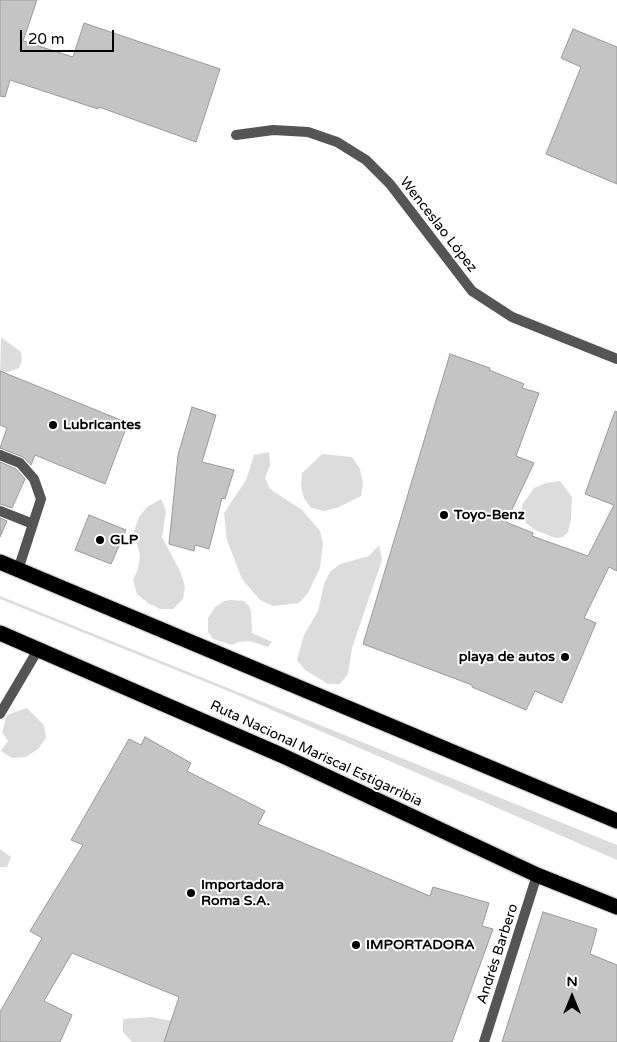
<!DOCTYPE html>
<meta charset="utf-8">
<style>
body{margin:0}
#map{position:relative;width:617px;height:1042px;overflow:hidden;background:#fff;font-family:"Varela Round",sans-serif}
canvas{display:block}
.north{position:absolute;left:547px;top:972px;width:50px;height:50px;-webkit-text-stroke:4px #fff;paint-order:stroke;rotate:0deg;font-size:14px;font-weight:700;line-height:20px;text-align:center;color:#000}
.north::after{content:'';display:block;margin:auto;width:18px;height:22px;background:#000;clip-path:polygon(50% 0,100% 100%,50% 72%,0 100%)}
.scale{position:absolute;left:20px;top:30px;width:94px;height:22px;box-sizing:border-box;border:2px solid #000;border-top:0;padding-left:6px;font-size:15px;line-height:18px;white-space:nowrap;color:#000;-webkit-text-stroke:4px #fff;paint-order:stroke}
</style>
<div id="map">
<canvas width="617" height="1042"></canvas>
<div class="north">N</div>
<div class="scale">20 m</div>
</div>
<script>
const c = document.querySelector('canvas').getContext('2d');
c.lineJoin = 'round';
function paint(path, color) { c.fillStyle = color; c.fill(path, 'evenodd'); }
const shape = rows => new Path2D(rows.map(r => 'M' + r).join(''));
function stroke(path, color, width, dash) { c.strokeStyle = color; c.lineWidth = width; c.lineCap = dash ? 'butt' : 'round'; c.setLineDash(dash || []); c.stroke(path); }
function label(font, color, halo, rows, align = 'center') {
  c.font = font + ' "Varela Round",sans-serif'; c.lineWidth = 4; c.setLineDash([]); c.textBaseline = 'middle'; c.strokeStyle = halo; c.fillStyle = color; for (const [text, x, y, turn = 0] of rows) {
    c.save(); c.translate(x, y); c.rotate((+turn || 0) * Math.PI / 180); c.textAlign = isNaN(turn) ? turn : align; if (halo) c.strokeText(text, 0, 0); c.fillText(text, 0, 0); c.restore();
  }
}
const green = shape([
 [1,337,21,352,22,361,19,368,0,375],
 [269,452,270,465,265,478,270,489,302,510,320,531,323,543,320,568,308,593,299,603,273,606,260,600,242,579,227,540,224,513,246,480,254,455],
 [322,454,352,457,360,469,363,483,361,496,337,508,324,511,311,508,304,498,301,486,302,473],
 [560,481,572,497,571,519,568,532,563,537,556,538,537,531,527,524,522,518,522,505,534,488,546,483],
 [161,499,166,511,162,537,181,573,185,587,183,599,173,609,160,609,148,603,137,594,133,580,138,569,140,556,134,531,139,517,147,507],
 [379,545,382,560,352,648,348,674,340,684,328,684,305,670,297,660,304,635,318,611,324,584,330,572,340,564,369,556],
 [0,596,617,845,617,860,233,693,0,599],
 [230,600,244,601,249,606,251,611,252,633,272,642,268,647,250,641,238,642,232,645,213,639,208,632,208,618,215,607,224,601],
 [27,708,44,725,46,738,38,749,26,757,12,758,1,751,8,741,2,732,7,715],
 [0,849,11,857,7,867,0,867],
 [151,1017,177,1022,166,1042,132,1042,123,1032,123,1019]
]);
const building = shape([
 [0,0,37,0,23,41,73,57,84,23,220,69,196,142,99,107,98,109,10,80,5,97,0,96,0,0],
 [573,29,617,47,617,184,546,154,581,67,561,58,573,29],
 [450,354,490,368,489,370,524,384,522,388,539,393,516,456,534,463,506,522,533,533,532,536,588,556,614,505,585,494,615,411,617,412,617,571,609,567,584,618,596,623,562,703,535,691,526,710,472,687,472,685,363,644,450,354],
 [0,371,128,423,105,484,35,455,31,465,23,457,0,448,7,428,0,425,0,371],
 [192,407,216,415,202,462,234,470,225,499,222,498,209,549,195,545,194,551,169,544,178,455,192,407],
 [0,462,16,469,25,479,12,508,0,504,0,462],
 [89,515,126,530,111,564,75,550,89,515],
 [0,518,7,521,0,537,0,518],
 [145,737,191,763,187,771,265,811,258,824,430,896,433,887,489,903,482,926,493,929,452,1042,164,1042,179,997,72,953,44,1001,72,1015,60,1042,0,1042,0,1012,42,938,30,931,83,845,71,840,129,739,141,745,145,737],
 [543,912,597,929,590,954,617,965,617,1042,502,1042,543,912]
]);
const lane = shape([
 [0,455,20,463,34,479,41,499,18,570],
 [0,511,33,524]
]);
const street = shape([
 [236,135,273,130,308,132,337,142,366,160,390,184,472,291,512,317,617,359],
 [0,714,39,648],
 [484,1042,537,875]
]);
const highway = shape([
 [0,562,617,821],
 [0,633,281,755,537,875,617,907]
]);
const markers = [
 [53,425,5,"#000"],
 [444,515,5,"#000"],
 [100,540,5,"#000"],
 [565,657,5,"#000"],
 [191,893,5,"#000"],
 [356,945,5,"#000"]
];
const streetNames = [
 ["Wenceslao López",438,225,52],
 ["Ruta Nacional Mariscal Estigarribia",316,754,25],
 ["Andrés Barbero",498,954,-72]
];
const poiNames = [
 ["Lubricantes",63,425],
 ["Toyo-Benz",454,515],
 ["GLP",110,540],
 ["playa de autos",555,657,"right"],
 ["Importadora",201,885],
 ["Roma S.A.",201,901],
 ["IMPORTADORA",366,945]
];
paint(green, '#dcdcdc');
paint(building, '#c4c4c4');
stroke(building, '#999', 1);
stroke(highway, '#dbdbdb', 18);
stroke(lane, '#555', 10);
stroke(street, '#555', 10);
stroke(highway, '#000', 15);
for (const [x, y, r, color] of markers) { const dot = new Path2D(); dot.arc(x, y, r, 0, 2 * Math.PI); c.fillStyle = color; c.fill(dot); stroke(dot, '#fff', 2); }
label('14px', '#000', '#fff', streetNames);
label('bold 14px', '#000', '#fff', poiNames, 'left');
</script>
